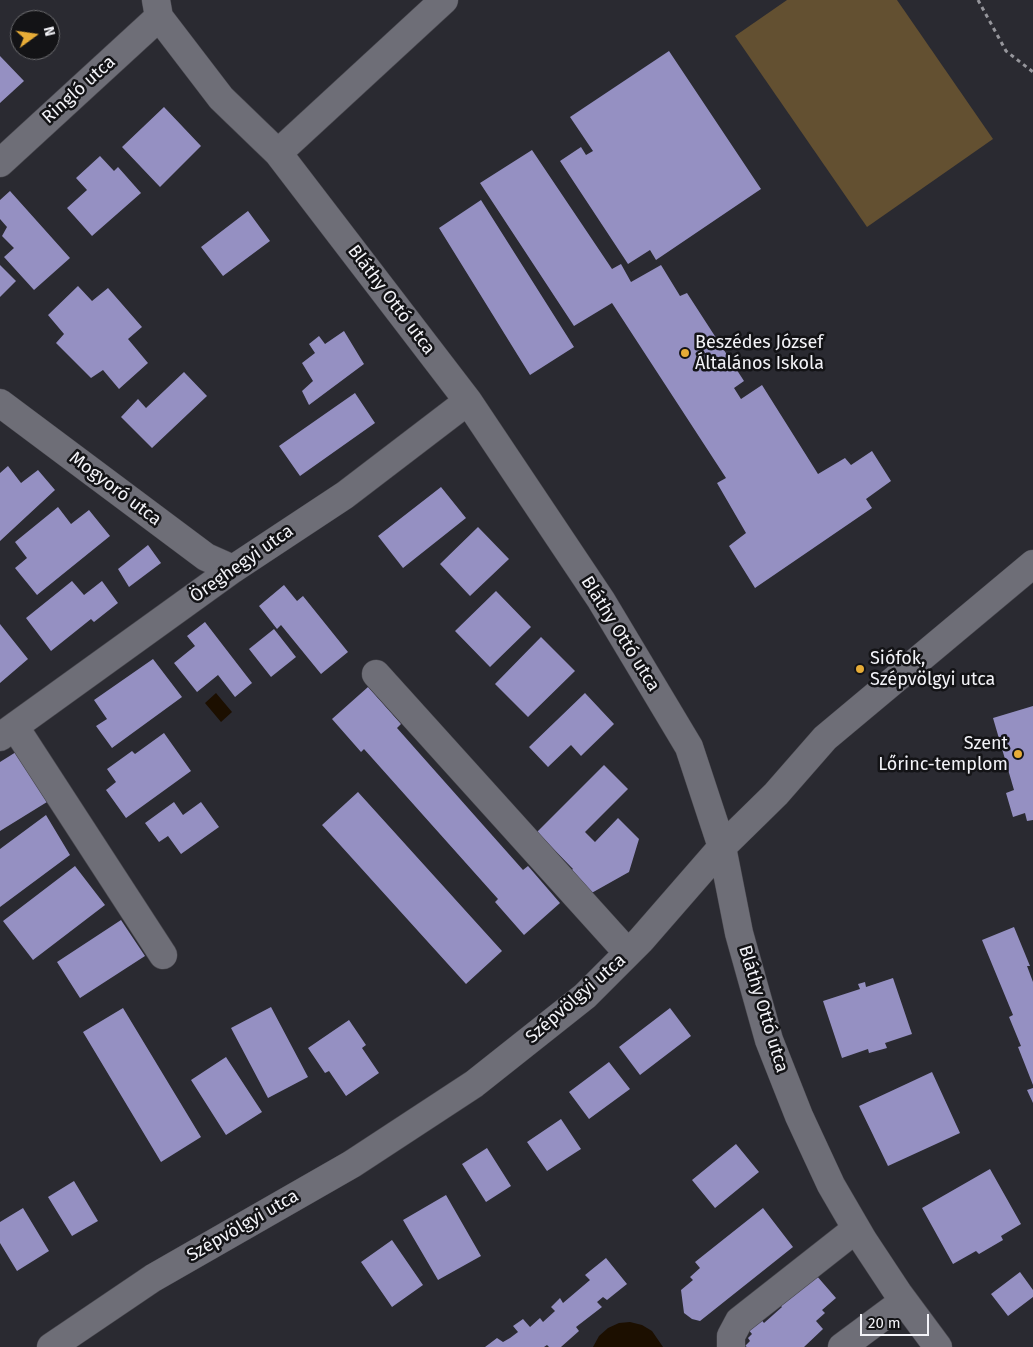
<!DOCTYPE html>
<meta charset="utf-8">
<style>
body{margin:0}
#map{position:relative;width:1033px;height:1347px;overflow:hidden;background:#2a2a31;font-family:"Fira Sans",sans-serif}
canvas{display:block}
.north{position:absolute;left:10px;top:10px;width:50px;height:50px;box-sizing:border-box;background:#131316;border:1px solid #6d6d70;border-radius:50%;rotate:76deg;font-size:14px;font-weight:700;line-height:20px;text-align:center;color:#f3f3f8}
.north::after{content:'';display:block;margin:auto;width:18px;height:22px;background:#e7ac37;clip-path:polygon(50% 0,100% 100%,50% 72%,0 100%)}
.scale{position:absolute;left:860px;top:1314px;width:69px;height:22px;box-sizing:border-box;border:2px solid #f3f3f8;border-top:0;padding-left:6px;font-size:15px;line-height:18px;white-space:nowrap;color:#f3f3f8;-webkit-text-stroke:4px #131316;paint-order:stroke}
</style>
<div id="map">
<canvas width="1033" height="1347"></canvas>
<div class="north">N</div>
<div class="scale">20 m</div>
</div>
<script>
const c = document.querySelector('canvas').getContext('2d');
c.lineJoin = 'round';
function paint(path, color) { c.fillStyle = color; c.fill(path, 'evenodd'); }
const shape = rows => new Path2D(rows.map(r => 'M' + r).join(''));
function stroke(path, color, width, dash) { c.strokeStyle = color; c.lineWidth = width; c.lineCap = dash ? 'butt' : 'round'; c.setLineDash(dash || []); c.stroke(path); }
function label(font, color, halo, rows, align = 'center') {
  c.font = font + ' "Fira Sans",sans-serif'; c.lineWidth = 5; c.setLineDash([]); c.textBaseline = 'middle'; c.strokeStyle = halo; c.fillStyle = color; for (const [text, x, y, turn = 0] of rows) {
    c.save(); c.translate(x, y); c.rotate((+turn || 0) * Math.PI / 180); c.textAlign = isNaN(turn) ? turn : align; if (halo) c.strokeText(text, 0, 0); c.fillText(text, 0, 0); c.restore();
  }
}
const green = shape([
 [787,0,897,0,993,139,867,227,735,36]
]);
const water = shape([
 [216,693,232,712,221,722,205,703],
 [630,1322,642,1325,652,1331,663,1347,593,1347,599,1336,608,1328,619,1323]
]);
const building = shape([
 [669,51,761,189,656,260,650,250,628,264,560,161,581,147,586,155,593,151,570,117],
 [0,56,24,81,0,103],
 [164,107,201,146,160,187,122,147],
 [532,150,612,269,621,264,631,282,661,265,680,296,687,293,744,381,734,388,741,399,762,385,818,474,845,458,851,465,872,451,891,481,866,499,872,508,755,588,729,546,746,533,717,483,726,478,612,303,574,326,480,183],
 [100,156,114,171,118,167,141,193,92,236,67,208,87,190,76,178],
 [10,191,70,258,34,290,4,257,14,248,2,236,7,227,0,219,0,200],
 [481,200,574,347,530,375,439,228],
 [248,211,270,241,223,276,201,247],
 [0,265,16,281,0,297],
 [78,286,92,301,108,288,142,327,128,339,148,363,119,389,103,370,91,378,56,343,64,334,48,315],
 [344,331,364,364,309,405,302,391,313,381,302,363,315,353,309,344,319,336,325,344],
 [184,372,207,396,152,448,121,417,138,399,146,408],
 [355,393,375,423,300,476,279,446],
 [8,466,21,483,38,470,55,490,0,541,0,473],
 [441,487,466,518,403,568,378,536],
 [58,507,71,524,89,510,110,536,37,595,15,568,27,558,15,542],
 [478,527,509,559,470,596,440,564],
 [148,545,161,563,129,587,118,569],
 [72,581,84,595,102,581,118,603,94,622,91,619,51,651,26,618],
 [284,585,297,601,303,596,348,652,321,674,281,625,277,629,259,606],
 [496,591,531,627,490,667,455,631],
 [205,622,252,683,235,697,218,675,197,692,174,663,195,646,187,636],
 [0,624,28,659,0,683],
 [274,629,296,657,271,677,249,649],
 [541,637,575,671,528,717,495,684],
 [153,659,182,697,112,748,96,726,107,719,94,700],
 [368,687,401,724,397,728,420,754,523,870,528,866,560,903,524,935,495,902,498,899,364,749,361,752,332,719],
 [585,693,614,724,581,756,571,745,548,767,529,747],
 [1033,706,1033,820,1027,821,1025,813,1013,817,1006,793,1014,790,993,718],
 [164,733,191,771,126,818,106,790,116,782,107,769,132,751,135,754],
 [16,752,47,802,0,831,0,762],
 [604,765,628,789,585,832,595,842,618,818,639,839,629,872,588,895,567,874,573,869,537,832],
 [358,792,502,951,466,984,322,825],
 [174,802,183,815,201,802,219,827,181,854,168,836,159,842,145,823],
 [46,815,70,855,0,907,0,849],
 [75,866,105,905,33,960,3,921],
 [121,920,145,956,80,998,57,962],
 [1014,927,1030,966,1027,966,1033,982,1033,1085,1018,1047,1021,1046,1009,1017,1013,1015,982,940],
 [893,978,912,1034,885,1043,887,1048,869,1053,868,1049,842,1058,823,1001,860,989,858,984,865,982,866,987],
 [271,1007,308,1077,268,1098,231,1028],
 [123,1008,201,1137,161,1162,83,1032],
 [670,1008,691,1036,640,1075,619,1047],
 [349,1020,366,1045,362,1048,379,1073,346,1096,329,1071,325,1073,308,1048],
 [226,1057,262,1112,226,1135,191,1080],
 [609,1062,630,1089,589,1119,569,1092],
 [932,1072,960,1133,888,1166,859,1106],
 [1033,1088,1033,1103,1027,1090],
 [561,1119,581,1149,547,1171,527,1142],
 [736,1144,759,1172,715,1208,692,1180],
 [487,1148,511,1186,486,1202,462,1164],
 [990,1169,1021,1224,1001,1236,1003,1240,979,1254,976,1251,953,1264,922,1208],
 [74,1181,98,1221,72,1236,48,1197],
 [446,1195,481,1256,438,1280,403,1220],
 [23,1208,49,1251,17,1271,0,1243,0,1222],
 [763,1208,793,1247,700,1321,692,1319,684,1313,681,1290,693,1280,690,1277,700,1268,695,1262],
 [392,1240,423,1285,392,1307,361,1262],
 [606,1258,627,1284,607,1300,603,1297,597,1302,602,1307,576,1327,579,1331,561,1347,549,1347,547,1345,544,1347,485,1347,497,1338,503,1342,510,1338,518,1332,513,1326,523,1319,530,1327,540,1318,543,1322,555,1311,551,1307,560,1298,563,1303,590,1280,585,1275],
 [1020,1272,1033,1290,1033,1297,1008,1316,991,1294],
 [816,1275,836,1298,822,1310,825,1313,816,1321,823,1329,804,1347,747,1347,745,1346,750,1341,748,1338,752,1334,747,1328,759,1317,764,1323,782,1307,778,1303]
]);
const path = shape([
 [978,0,1006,51,1033,72]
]);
const minor = shape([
 [156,0,159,17,221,98,278,153,468,401,601,600,689,747,722,847,739,933,769,1040,799,1116,831,1185,863,1240,898,1293,938,1347],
 [278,153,444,0],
 [0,163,159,17],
 [0,403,206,557,233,569],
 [376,674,628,953],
 [15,727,163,955],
 [0,737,233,569,345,495,468,401],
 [51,1347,153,1278,352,1164,474,1084,585,996,641,940,722,847,776,794,825,738,1033,564],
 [731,1347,731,1336,739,1321,856,1229],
 [842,1347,904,1301]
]);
const markers = [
 [685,353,5,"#e7ac37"],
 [860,669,5,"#e7ac37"],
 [1018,754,5,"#e7ac37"]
];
const streetNames = [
 ["Ringló utca",79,90,-42],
 ["Bláthy Ottó utca",391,300,53],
 ["Mogyoró utca",115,489,37],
 ["Öreghegyi utca",242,564,-35],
 ["Bláthy Ottó utca",620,634,58],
 ["Szépvölgyi utca",576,999,-41],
 ["Bláthy Ottó utca",763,1009,73],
 ["Szépvölgyi utca",243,1226,-30]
];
const poiNames = [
 ["Beszédes József",695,343],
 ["Általános Iskola",695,364],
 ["Siófok,",870,659],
 ["Szépvölgyi utca",870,680],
 ["Szent",1008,744,"right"],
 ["Lőrinc-templom",1008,765,"right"]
];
paint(green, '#635031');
paint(water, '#1c0f00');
paint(building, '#9590c2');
stroke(minor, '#49484f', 29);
stroke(path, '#96969c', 3, [4, 4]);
stroke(minor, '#6e6e77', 28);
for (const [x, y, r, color] of markers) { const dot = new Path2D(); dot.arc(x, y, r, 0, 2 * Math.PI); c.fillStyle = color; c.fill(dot); stroke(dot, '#131316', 2); }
label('18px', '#f3f3f8', '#131316', streetNames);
label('18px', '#f3f3f8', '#131316', poiNames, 'left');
</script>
